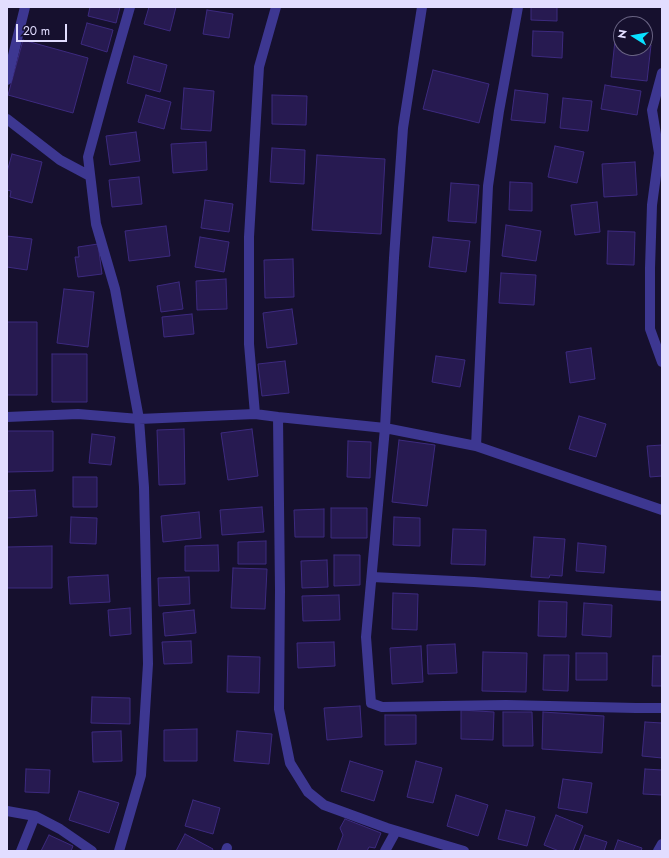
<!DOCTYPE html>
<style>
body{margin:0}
#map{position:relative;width:669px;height:858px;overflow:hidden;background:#16102e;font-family:Jost,sans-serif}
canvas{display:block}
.frame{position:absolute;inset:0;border:8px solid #e2ddff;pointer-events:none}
.north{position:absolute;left:613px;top:16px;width:40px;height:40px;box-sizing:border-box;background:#16102e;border:1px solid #686282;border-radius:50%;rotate:281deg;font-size:11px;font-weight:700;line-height:16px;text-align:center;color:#e2ddff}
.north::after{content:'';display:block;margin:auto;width:14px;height:18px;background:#09e1ff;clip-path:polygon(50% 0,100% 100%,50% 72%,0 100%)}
.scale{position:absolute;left:16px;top:24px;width:51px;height:18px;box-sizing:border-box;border:2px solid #e2ddff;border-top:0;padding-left:5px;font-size:12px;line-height:14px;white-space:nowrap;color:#e2ddff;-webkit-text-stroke:3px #16102e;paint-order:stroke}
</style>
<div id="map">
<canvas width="669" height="858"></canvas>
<div class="frame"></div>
<div class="north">N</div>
<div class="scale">20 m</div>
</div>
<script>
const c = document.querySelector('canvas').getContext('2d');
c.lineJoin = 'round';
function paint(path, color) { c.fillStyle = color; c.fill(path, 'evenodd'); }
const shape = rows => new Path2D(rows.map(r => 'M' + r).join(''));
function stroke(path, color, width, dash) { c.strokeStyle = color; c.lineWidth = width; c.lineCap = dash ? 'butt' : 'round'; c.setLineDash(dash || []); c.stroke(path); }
const building = shape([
 [90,7,120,7,116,23,88,16,90,7],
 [149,7,176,7,170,31,144,24,149,7],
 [531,7,557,7,557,21,531,20,531,7],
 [207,10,233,14,229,38,203,34,207,10],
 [87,23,113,30,107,52,81,44,87,23],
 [533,31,563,32,562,58,532,56,533,31],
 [23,40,88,58,73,113,8,95,23,40],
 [615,41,621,41,621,48,645,48,645,44,651,45,647,81,611,77,615,41],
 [134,56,167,65,160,92,127,83,134,56],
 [433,70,489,84,479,123,423,109,433,70],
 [605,85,641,91,637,115,601,109,605,85],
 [184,88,214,91,211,131,181,129,184,88],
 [515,90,548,94,545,123,511,120,515,90],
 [146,95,171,102,164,129,138,122,146,95],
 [272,95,307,96,306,125,272,124,272,95],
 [563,98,592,101,588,131,560,128,563,98],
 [136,132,140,161,110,165,106,136,136,132],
 [206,142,207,170,173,173,171,144,206,142],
 [555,146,584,152,577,183,548,177,555,146],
 [272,148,305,150,304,184,270,182,272,148],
 [12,154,42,162,32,203,10,197,11,191,7,190,7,172,12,154],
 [317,155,385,159,381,234,312,230,317,155],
 [635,162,637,195,604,197,602,164,635,162],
 [139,177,142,204,112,207,109,180,139,177],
 [510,182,532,183,532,211,509,210,510,182],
 [451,183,479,185,476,223,448,221,451,183],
 [205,200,233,204,229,232,201,228,205,200],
 [597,202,600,232,575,235,571,205,597,202],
 [506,225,541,231,536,261,502,256,506,225],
 [166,226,170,256,129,261,125,231,166,226],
 [608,231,635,232,634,265,607,264,608,231],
 [7,236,32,239,27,270,7,267,7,236],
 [200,237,229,242,224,272,195,267,200,237],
 [433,237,470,241,466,272,429,267,433,237],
 [98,244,102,274,78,277,75,257,79,257,78,247,98,244],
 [293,259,294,297,265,298,264,260,293,259],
 [501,273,536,275,534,305,499,303,501,273],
 [226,279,227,309,197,310,196,281,226,279],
 [179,282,183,309,161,312,157,286,179,282],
 [64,289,94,292,88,347,57,343,64,289],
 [292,309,297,344,267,348,263,313,292,309],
 [192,314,194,334,164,337,162,317,192,314],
 [7,322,37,322,37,395,7,395,7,322],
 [591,348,595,379,570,383,566,352,591,348],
 [52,354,87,354,87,402,52,402,52,354],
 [436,356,465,360,460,387,432,382,436,356],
 [285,361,289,393,262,396,258,364,285,361],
 [579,416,606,424,596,457,569,449,579,416],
 [184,429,185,484,159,485,157,430,184,429],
 [252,429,258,476,228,480,221,433,252,429],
 [7,431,53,431,53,471,7,472,7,431],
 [92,434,115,437,111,465,89,463,92,434],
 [399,440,435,445,427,506,392,502,399,440],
 [348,441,371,442,370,478,347,477,348,441],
 [662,445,662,476,650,477,647,446,662,445],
 [73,477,97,477,97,507,73,507,73,477],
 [35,490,37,516,7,518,7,491,35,490],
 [262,507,264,532,222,535,220,510,262,507],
 [331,508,367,508,367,538,331,538,331,508],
 [324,509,324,537,295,537,294,510,324,509],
 [199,512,201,538,163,542,161,516,199,512],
 [71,517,97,518,96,544,70,543,71,517],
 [394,517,420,518,420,546,393,545,394,517],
 [453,529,486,530,485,565,451,564,453,529],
 [534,537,565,539,562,576,550,575,549,578,531,577,534,537],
 [266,541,266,564,238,564,238,542,266,541],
 [578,543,606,546,604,573,576,571,578,543],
 [218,545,219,571,185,571,185,546,218,545],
 [52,546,52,588,7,588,7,547,52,546],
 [334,555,360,555,360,585,334,586,334,555],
 [327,560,328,587,302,588,301,561,327,560],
 [233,568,267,569,265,609,231,608,233,568],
 [108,575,110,602,70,604,68,577,108,575],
 [189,577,190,604,159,606,158,578,189,577],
 [393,593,418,594,417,630,392,629,393,593],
 [339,595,340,620,303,621,302,596,339,595],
 [539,601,567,602,566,637,538,636,539,601],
 [584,603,612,605,611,637,582,635,584,603],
 [130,608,131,634,110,636,108,610,130,608],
 [194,610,196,633,165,636,163,613,194,610],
 [191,641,192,663,164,664,162,642,191,641],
 [334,642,335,666,298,668,297,643,334,642],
 [455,644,457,673,428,674,427,645,455,644],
 [421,646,423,682,392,684,390,648,421,646],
 [483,652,527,653,526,692,482,691,483,652],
 [576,653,607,653,607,680,576,680,576,653],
 [544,655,569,655,568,691,543,690,544,655],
 [228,656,260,657,259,693,227,692,228,656],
 [653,656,662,656,662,686,652,686,653,656],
 [92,697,130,698,130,724,91,723,92,697],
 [360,706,362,737,327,740,324,708,360,706],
 [461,710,494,712,493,740,461,739,461,710],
 [503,712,532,712,533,746,503,746,503,712],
 [543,712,604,716,602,753,542,749,543,712],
 [385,715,416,715,416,744,385,745,385,715],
 [645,722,662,723,662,758,642,756,645,722],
 [197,729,197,761,164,761,164,730,197,729],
 [121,731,122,761,93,762,92,732,121,731],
 [237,731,272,734,269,764,234,761,237,731],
 [350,761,383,771,374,801,341,791,350,761],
 [416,761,442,768,433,803,407,797,416,761],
 [26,769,50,770,49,793,25,792,26,769],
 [645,769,662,770,662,795,643,794,645,769],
 [563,779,592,783,587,813,558,808,563,779],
 [79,791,119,803,109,833,69,820,79,791],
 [456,795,488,805,478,836,447,826,456,795],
 [193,800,220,808,213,834,185,826,193,800],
 [506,810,535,817,527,846,498,839,506,810],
 [556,815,583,826,573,851,559,851,544,845,556,815],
 [345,819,381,833,375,848,369,847,367,851,337,851,343,835,340,828,345,819],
 [185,834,213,849,212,851,176,851,185,834],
 [49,835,73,846,71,851,41,851,49,835],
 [585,835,607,842,604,851,579,851,585,835],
 [618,840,642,848,641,851,614,851,618,840]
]);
const minor = shape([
 [422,7,403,128,394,258,385,428,366,637,371,703,382,707,506,705,636,708,662,708],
 [662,73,652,110,659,153,652,205,650,268,650,329,662,362],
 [7,80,25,7],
 [7,119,60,160,90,176],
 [255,414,249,344,249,237,259,67,276,7],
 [7,417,78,414,139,419,255,414,278,417,385,428,476,446,662,510],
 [278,417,280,590,279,709,290,763,308,792,324,805,387,828,464,851],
 [476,446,488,186,499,111,518,7],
 [372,577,474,582,662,596],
 [7,811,35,816,60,829,92,851],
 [21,851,35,816],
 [119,851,141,775,148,664,144,487,139,419,115,289,96,224,88,157,109,80,130,7],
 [226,851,227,848],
 [385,851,396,831],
 [658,851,662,844]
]);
paint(building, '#271a51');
stroke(building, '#3d2a7f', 1);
stroke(minor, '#3d3791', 10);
</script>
